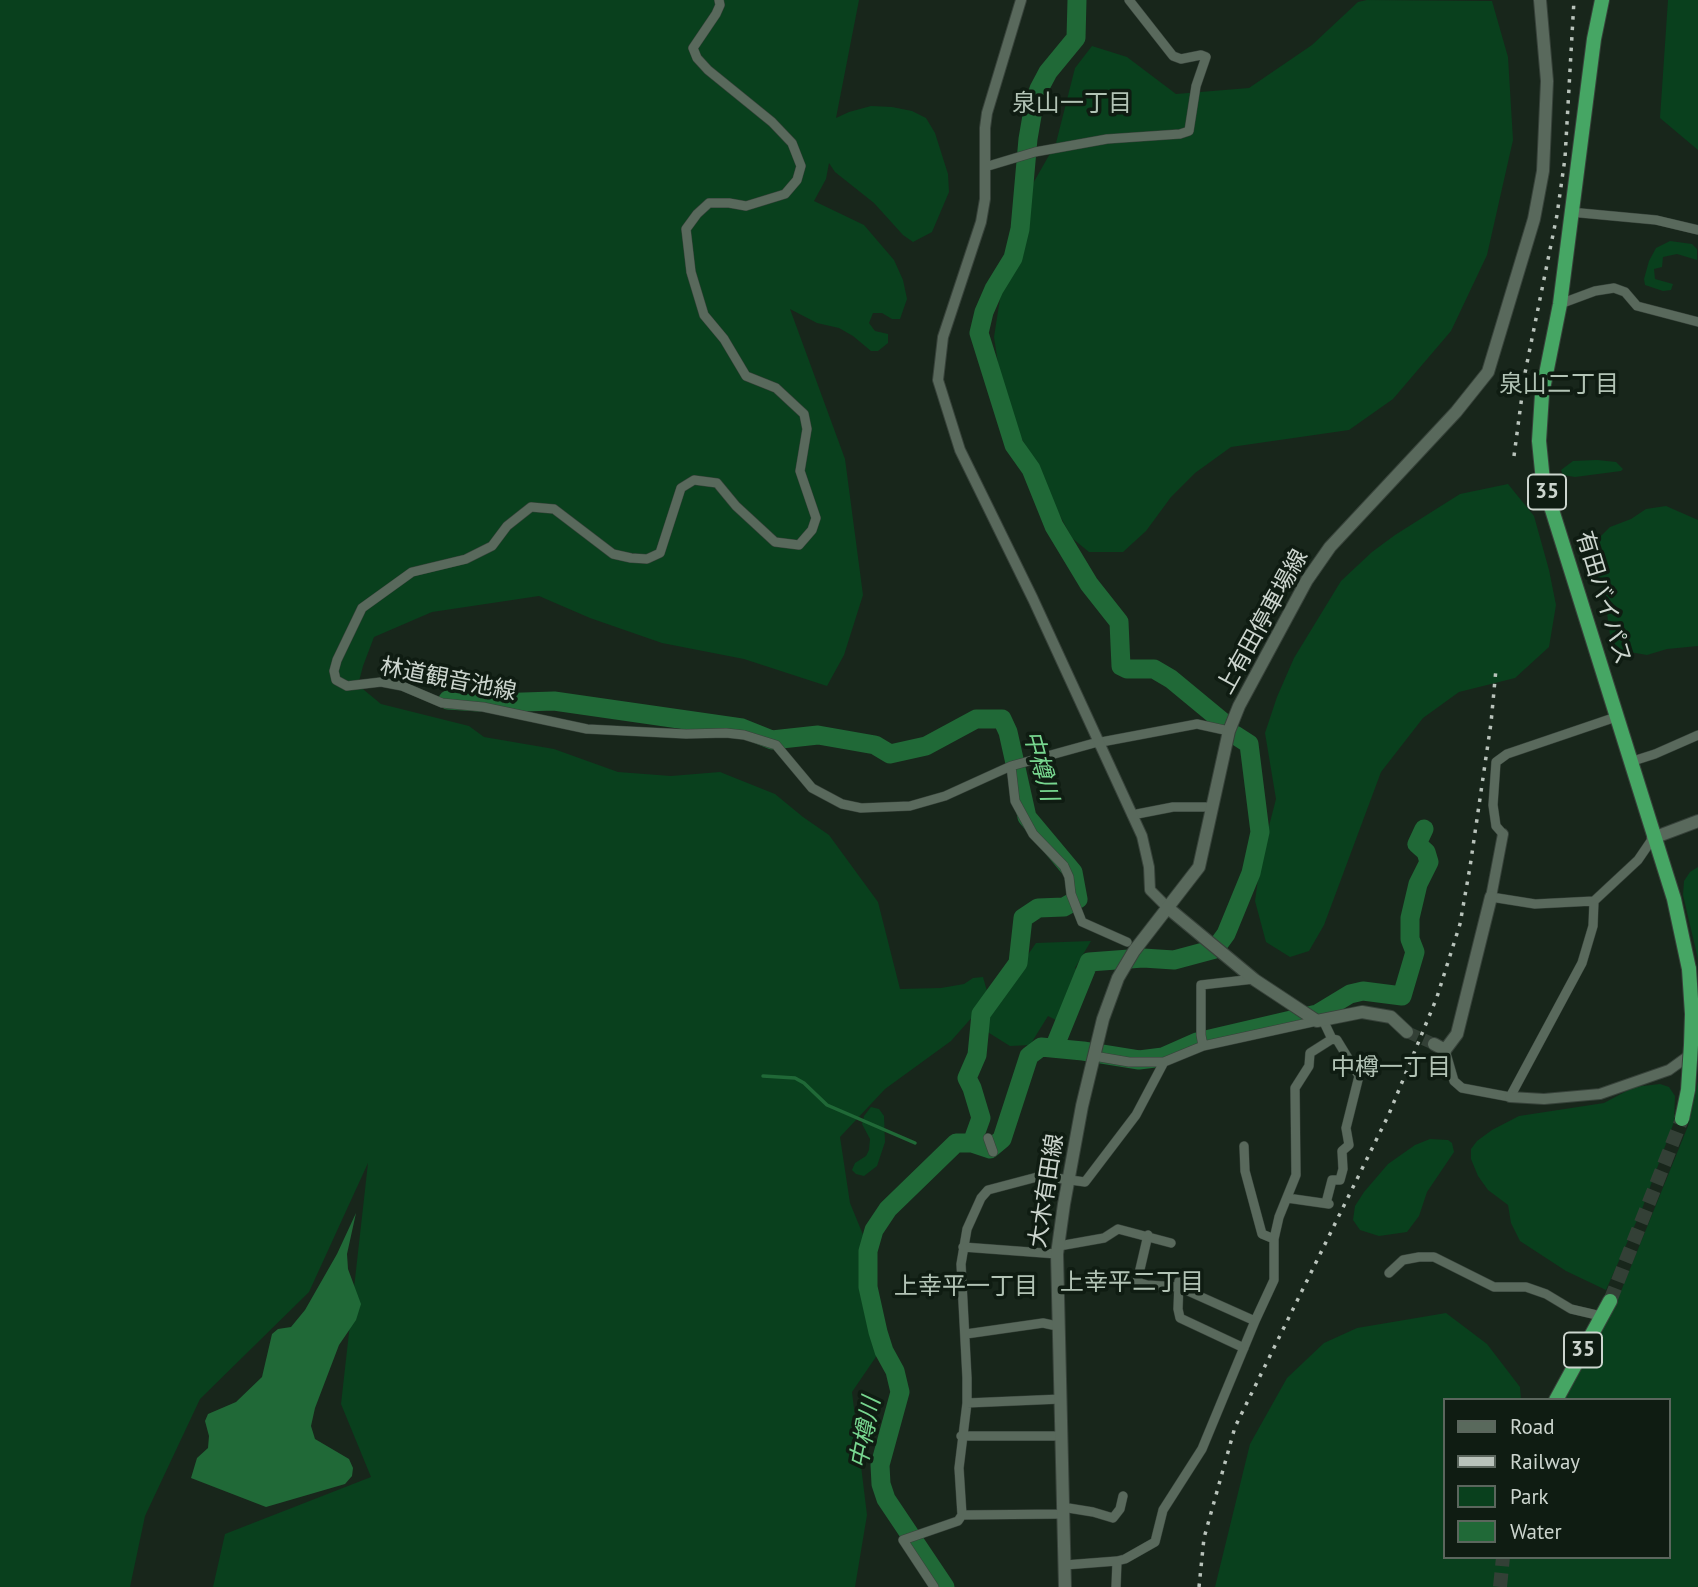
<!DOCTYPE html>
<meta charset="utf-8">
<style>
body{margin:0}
#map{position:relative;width:1698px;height:1587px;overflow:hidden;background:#18261b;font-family:"PT Sans",sans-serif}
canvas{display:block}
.legend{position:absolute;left:1443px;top:1398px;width:228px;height:161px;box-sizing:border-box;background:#0f1c12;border:2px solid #5b665d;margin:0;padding:9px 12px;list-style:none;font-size:21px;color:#ccd5ce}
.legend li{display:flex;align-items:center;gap:14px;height:35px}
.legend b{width:35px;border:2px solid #5b665d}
</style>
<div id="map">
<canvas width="1698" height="1587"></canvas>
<ul class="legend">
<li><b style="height:9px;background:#59695c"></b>Road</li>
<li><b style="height:9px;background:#b9c3bb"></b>Railway</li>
<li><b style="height:19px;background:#09401d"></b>Park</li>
<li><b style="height:19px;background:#206937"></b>Water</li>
</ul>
</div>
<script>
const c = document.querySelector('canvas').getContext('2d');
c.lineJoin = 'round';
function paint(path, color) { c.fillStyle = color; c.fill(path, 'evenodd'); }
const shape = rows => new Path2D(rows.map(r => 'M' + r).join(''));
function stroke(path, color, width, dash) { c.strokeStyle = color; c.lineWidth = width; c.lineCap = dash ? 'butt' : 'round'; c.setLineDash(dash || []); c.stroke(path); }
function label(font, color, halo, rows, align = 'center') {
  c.font = font + ' "PT Sans","Noto Sans JP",sans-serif'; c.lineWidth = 7; c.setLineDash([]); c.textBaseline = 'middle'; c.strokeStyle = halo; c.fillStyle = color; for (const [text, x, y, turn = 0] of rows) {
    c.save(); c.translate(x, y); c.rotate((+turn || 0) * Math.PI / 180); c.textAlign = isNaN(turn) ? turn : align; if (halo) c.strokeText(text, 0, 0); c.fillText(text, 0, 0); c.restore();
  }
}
const green = shape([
 [0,0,859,0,836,118,849,112,871,106,892,107,912,111,926,118,935,133,948,174,949,192,932,232,913,242,903,235,874,203,835,172,829,163,826,179,814,201,864,225,894,260,903,280,907,299,900,319,892,319,882,313,873,313,869,323,875,331,888,334,888,343,878,351,871,351,853,336,839,328,817,323,790,309,845,459,863,595,844,655,827,686,744,659,662,643,590,618,539,596,432,612,374,637,363,666,358,685,381,704,469,726,484,737,554,749,618,772,671,776,720,772,775,794,803,817,829,835,878,902,900,989,941,988,964,984,973,978,983,977,989,998,951,1041,885,1089,840,1137,850,1203,873,1259,882,1348,852,1392,867,1515,855,1587,213,1587,225,1534,371,1477,341,1404,368,1163,309,1292,200,1399,145,1516,130,1587,0,1587],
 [1367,0,1492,1,1508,57,1513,140,1487,255,1451,331,1393,399,1349,430,1231,447,1195,473,1171,497,1146,531,1123,552,1089,552,1072,538,1044,486,1027,448,1005,409,994,337,1004,273,1023,201,1056,143,1075,68,1092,46,1127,57,1176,94,1249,88,1312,45,1358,2],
 [1668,0,1698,0,1698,150,1660,118],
 [1670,241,1692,244,1697,249,1697,260,1677,254,1663,257,1662,267,1654,269,1655,279,1673,284,1671,290,1663,291,1645,285,1644,279,1649,261,1656,248],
 [1597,460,1616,462,1623,469,1621,471,1575,477,1563,475,1561,470,1573,461],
 [1508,484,1534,516,1549,570,1556,605,1549,647,1515,678,1459,692,1423,718,1381,772,1324,925,1309,951,1290,957,1266,942,1255,901,1261,857,1276,799,1265,733,1277,697,1294,658,1341,581,1372,552,1395,535,1460,494],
 [1666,506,1698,520,1698,646,1667,649,1647,655,1612,649,1604,592,1592,565,1594,543,1610,527,1631,519,1646,509],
 [1698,867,1698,959,1683,895,1684,881,1690,872],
 [1091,941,1075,968,1079,972,1056,1020,1048,1016,1030,1045,1010,1046,986,1031,987,1014,1036,943],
 [1698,1081,1698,1587,1215,1587,1250,1444,1287,1378,1324,1343,1357,1328,1446,1313,1487,1344,1520,1387,1521,1400,1444,1400,1444,1557,1668,1557,1668,1400,1564,1400,1619,1296,1688,1126],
 [1660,1084,1669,1087,1675,1096,1674,1122,1642,1209,1606,1290,1566,1271,1520,1241,1511,1223,1508,1205,1488,1190,1478,1176,1471,1159,1471,1149,1477,1141,1492,1130,1519,1116,1604,1103,1634,1087],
 [871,1107,879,1109,884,1116,885,1142,877,1166,864,1176,856,1174,852,1170,855,1163,866,1156,869,1150,870,1139,862,1124,864,1116],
 [1430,1139,1448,1140,1452,1143,1454,1152,1427,1192,1419,1216,1407,1232,1379,1236,1360,1230,1353,1220,1355,1206,1364,1192,1388,1164,1415,1145]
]);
const water = shape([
 [356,1213,347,1254,348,1269,361,1304,356,1320,339,1345,315,1408,311,1426,315,1439,349,1459,353,1468,352,1476,345,1484,266,1507,191,1478,197,1458,208,1448,209,1436,205,1421,208,1414,236,1402,262,1377,272,1334,278,1329,291,1327,305,1310,337,1254]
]);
const stream = shape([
 [763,1076,795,1078,804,1083,827,1105,915,1143]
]);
const river = shape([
 [1077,0,1076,38,1048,72,1039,89,1034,104,1028,139,1020,229,1013,258,994,289,984,312,979,333,1014,445,1031,469,1054,526,1089,584,1119,622,1121,666,1127,669,1154,669,1171,679,1223,722],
 [448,700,493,703,554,701,742,728,772,740,818,735,875,745,890,754,926,746,976,719,1002,719,1008,732,1027,817,1073,872,1078,899,1064,907,1038,908,1023,918,1018,963,981,1014,977,1055,967,1078,972,1088,981,1118,972,1143],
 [1054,1048,1089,962,1143,958,1174,960,1215,949,1226,934,1251,873,1260,832,1249,744,1235,735],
 [945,1587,886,1499,881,1484,880,1465,900,1392,895,1371,884,1351,878,1332,868,1287,868,1251,874,1230,888,1209,956,1143,972,1143,990,1149,1002,1139,1029,1056,1041,1047,1083,1051,1139,1060,1163,1057,1197,1042,1317,1014,1350,994,1363,991,1402,996,1415,952,1410,939,1410,918,1418,884,1429,862,1426,852,1417,844,1424,829]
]);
const secondaryTunnel = shape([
 [1407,1032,1434,1044]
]);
const trunkTunnel = shape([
 [1610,1301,1682,1119],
 [1500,1587,1503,1557]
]);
const minor = shape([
 [719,0,720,5,716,14,693,48,697,58,708,70,772,122,792,143,801,166,797,180,785,194,746,206,729,203,709,203,697,214,686,229,691,272,704,315,724,339,746,376,776,388,804,414,807,429,800,471,816,518,812,530,799,545,775,542,736,506,717,483,694,480,681,488,660,553,647,559,631,558,613,554,554,509,531,507,507,526,492,546,466,559,412,572,362,608,337,660,334,671,336,680,347,686,381,682,402,686,442,703,483,707,587,729,686,734,726,733,744,735,776,745,812,788,842,804,861,808,910,806,945,796,1011,766,1098,742],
 [985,167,1035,152,1107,139,1180,134,1189,131,1196,86,1206,57,1201,55,1181,59,1173,56,1129,0],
 [1570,212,1656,220,1698,230],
 [1560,304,1595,291,1614,288,1625,292,1637,306,1698,322],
 [1096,743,1197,724,1229,731],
 [1630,762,1655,754,1698,735],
 [1015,765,1011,766,1015,801,1033,834,1064,866,1069,877,1071,894,1082,922,1127,942],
 [1132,815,1173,807,1213,807],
 [1503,834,1496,826,1493,805,1496,762,1507,754,1616,717],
 [1491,897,1535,904,1594,901],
 [1203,1046,1201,1035,1201,985,1254,979],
 [1445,1050,1454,1081,1462,1088,1510,1097,1582,963,1593,926,1594,901,1638,860,1653,838],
 [1094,1056,1129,1062,1164,1062,1203,1046,1317,1021],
 [988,1138,993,1152],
 [1244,1146,1245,1171,1262,1234,1274,1239],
 [1287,1198,1329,1204],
 [1326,1203,1332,1180,1340,1180,1343,1169,1342,1151,1349,1145,1346,1128,1359,1076,1337,1040,1332,1039],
 [1148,1235,1137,1282,1147,1285,1179,1287,1255,1321],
 [1059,1246,1104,1238,1118,1229,1171,1243],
 [963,1247,1057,1254],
 [1389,1273,1403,1260,1419,1257,1434,1257,1494,1287,1526,1287,1546,1294,1571,1309,1601,1316],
 [1179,1281,1178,1309,1180,1318,1244,1348],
 [966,1334,1043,1323,1057,1326],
 [967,1403,1061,1399],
 [961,1436,1061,1436],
 [1062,1507,1093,1512,1113,1518,1120,1509,1123,1496],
 [962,1515,1062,1514],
 [1117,1561,1125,1559,1155,1542,1163,1510,1202,1449,1255,1321,1274,1280,1274,1239,1279,1217,1296,1175,1295,1088,1309,1066,1310,1053,1332,1039,1323,1020],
 [1065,1565,1117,1561,1116,1587],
 [934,1587,903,1540,958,1521,962,1515,959,1468,967,1403,967,1378,961,1264,967,1229,981,1198,988,1190,1041,1176,1085,1182,1136,1115,1164,1062]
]);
const tertiary = shape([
 [1021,0,987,113,985,128,985,199,981,222,943,337,938,380,960,450,1033,599,1142,836,1149,867,1150,890,1168,908],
 [1491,897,1503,834],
 [1510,1097,1544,1099,1600,1094,1669,1070,1698,1049]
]);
const secondary = shape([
 [1653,838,1698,821],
 [1168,908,1255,980,1317,1021,1362,1012,1391,1017,1407,1032],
 [1434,1044,1445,1050,1457,1034,1491,897],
 [1065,1587,1057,1254,1064,1204,1082,1106,1103,1019,1118,978,1134,951,1199,867,1229,731,1239,706,1307,580,1330,547,1456,412,1488,372,1534,219,1543,171,1547,81,1540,0]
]);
const trunk = shape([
 [1602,0,1594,39,1560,304,1542,394,1539,441,1543,481,1674,899,1689,969],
 [1556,1400,1610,1301]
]);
const rail = shape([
 [1514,456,1525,373,1557,215,1565,158,1574,0],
 [1199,1587,1204,1538,1235,1427,1389,1114,1437,997,1460,924,1470,867,1491,723,1496,669]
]);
const trunkBridge = shape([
 [1682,1119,1688,1090,1691,1045,1692,1014,1689,969]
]);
const shields = [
 [1547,492,38],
 [1583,1350,38]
];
const shieldNames = [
 ["35",1547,492],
 ["35",1583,1350]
];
const streetNames = [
 ["有田バイパス",1603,598,73],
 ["上有田停車場線",1263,622,-61],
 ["林道観音池線",448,680,11],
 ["大木有田線",1047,1191,-81]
];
const neighbourhoodNames = [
 ["泉山一丁目",1072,104],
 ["泉山二丁目",1559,385],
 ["中樽一丁目",1391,1068],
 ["上幸平二丁目",1132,1283],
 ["上幸平一丁目",966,1287]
];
const waterNames = [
 ["中樽川",1040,766,75],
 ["中樽川",866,1433,-79]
];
paint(green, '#09401d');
paint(water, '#206937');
stroke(stream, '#206937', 3.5);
stroke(river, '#206937', 19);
stroke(secondaryTunnel, '#334036', 12, [12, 6]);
stroke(trunkTunnel, '#334036', 14, [14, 7]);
stroke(minor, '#37423a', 10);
stroke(tertiary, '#37423a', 12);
stroke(secondary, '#37423a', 14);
stroke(trunk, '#37423a', 16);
stroke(minor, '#59695c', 9);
stroke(tertiary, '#59695c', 10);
stroke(secondary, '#59695c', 12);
stroke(trunk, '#46a664', 14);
stroke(rail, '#b9c3bb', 3.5, [3.5, 7]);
stroke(trunkBridge, '#37423a', 16, []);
stroke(trunkBridge, '#46a664', 14);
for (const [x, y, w] of shields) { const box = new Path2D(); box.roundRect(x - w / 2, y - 17.5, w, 35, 5); c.fillStyle = '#0f1c12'; c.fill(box); stroke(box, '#ccd5ce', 2); }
label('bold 21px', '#ccd5ce', null, shieldNames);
label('23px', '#ccd5ce', '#0f1c12', streetNames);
label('24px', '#b2c3b5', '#0f1c12', neighbourhoodNames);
label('italic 24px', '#77d68f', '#0f1c12', waterNames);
</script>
